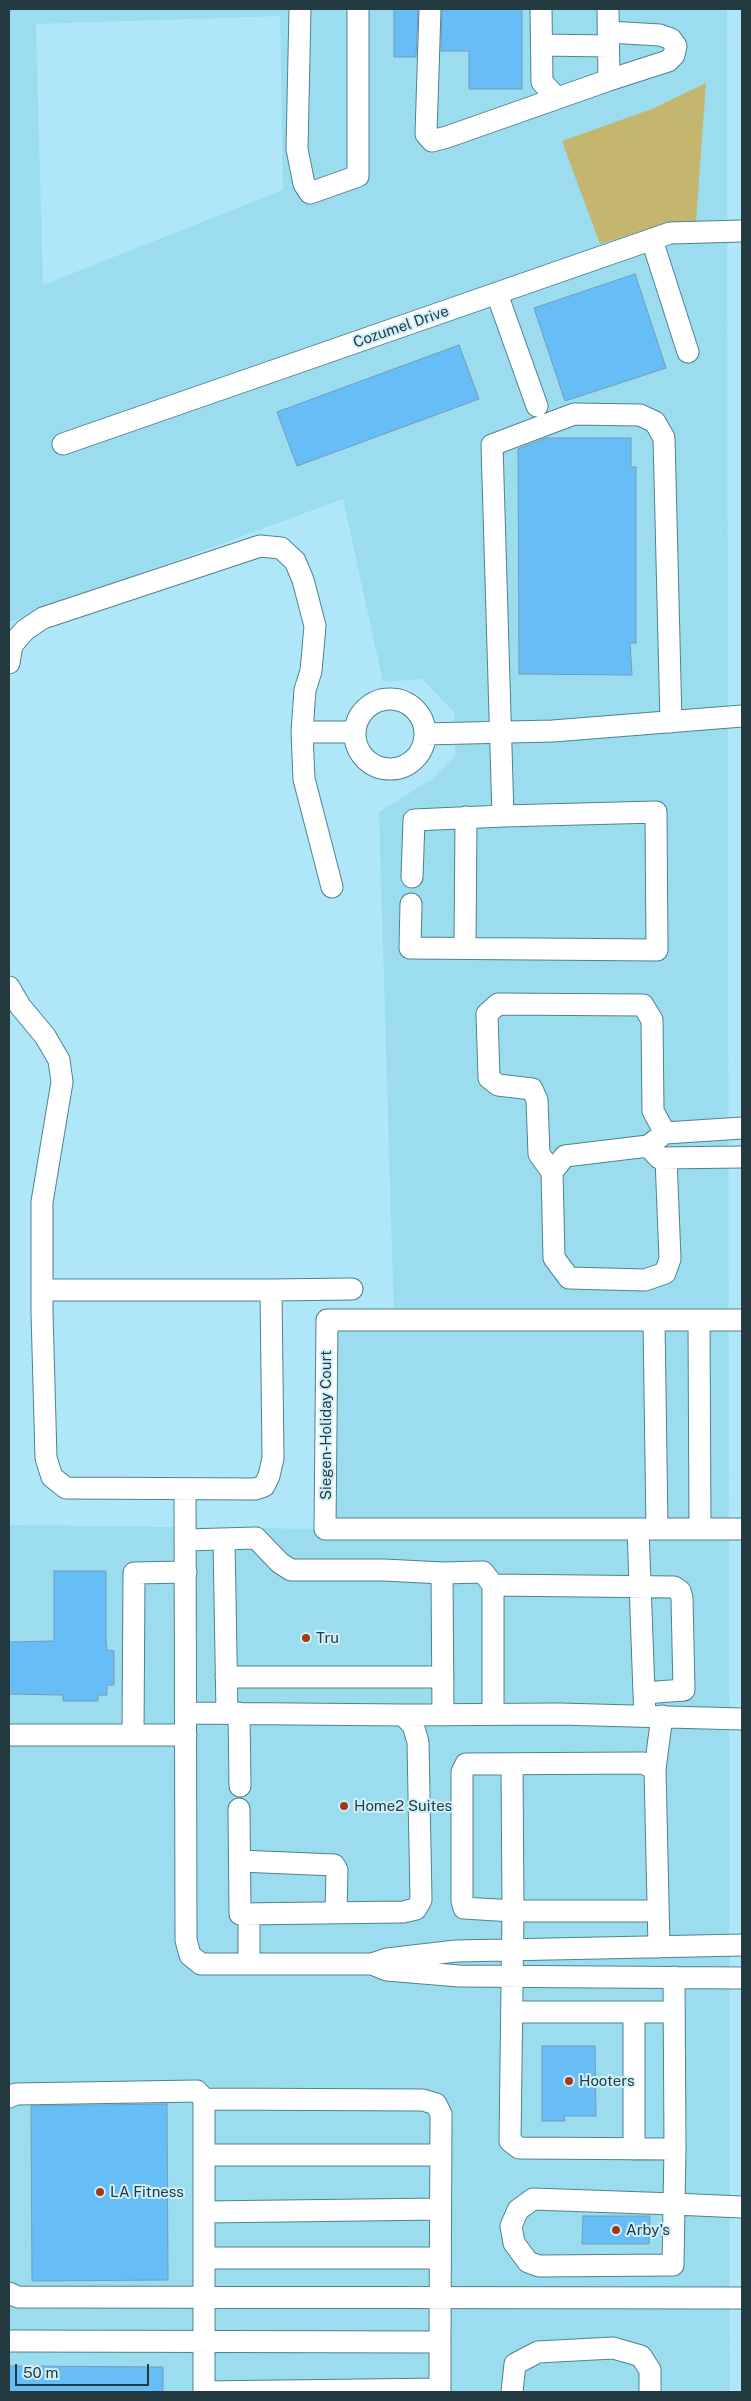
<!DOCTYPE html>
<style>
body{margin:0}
#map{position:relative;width:751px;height:2401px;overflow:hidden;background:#afe7f8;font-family:"Public Sans",sans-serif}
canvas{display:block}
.frame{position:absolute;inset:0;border:10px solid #243a41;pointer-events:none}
.scale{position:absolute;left:15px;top:2364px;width:134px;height:22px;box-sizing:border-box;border:2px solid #243a41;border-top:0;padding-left:6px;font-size:15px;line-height:18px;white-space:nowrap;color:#243a41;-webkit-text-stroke:4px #cff0fa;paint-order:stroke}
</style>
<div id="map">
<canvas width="751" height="2401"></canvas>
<div class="frame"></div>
<div class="scale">50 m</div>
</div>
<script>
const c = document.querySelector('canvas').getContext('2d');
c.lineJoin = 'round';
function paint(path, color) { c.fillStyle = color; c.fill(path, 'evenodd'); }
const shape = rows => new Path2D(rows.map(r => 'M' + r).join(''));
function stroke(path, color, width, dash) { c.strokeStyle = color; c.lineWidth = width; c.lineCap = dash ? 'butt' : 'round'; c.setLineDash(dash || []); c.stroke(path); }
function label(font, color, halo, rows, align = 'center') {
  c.font = font + ' "Public Sans",sans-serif'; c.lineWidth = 4; c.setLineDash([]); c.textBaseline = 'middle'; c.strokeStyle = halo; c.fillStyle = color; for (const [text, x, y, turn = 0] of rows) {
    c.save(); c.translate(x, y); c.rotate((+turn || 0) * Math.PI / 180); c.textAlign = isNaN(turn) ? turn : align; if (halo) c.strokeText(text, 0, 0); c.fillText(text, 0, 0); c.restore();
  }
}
const built = shape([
 [9,9,727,9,730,2392,9,2392,9,1525,325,1529,327,1320,394,1319,379,812,432,779,455,756,454,712,422,679,383,682,343,499,9,622],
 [280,16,283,190,43,285,36,24]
]);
const green = shape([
 [706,83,696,221,663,225,600,244,562,141,652,109]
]);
const building = shape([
 [394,9,418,9,416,57,394,57,394,9],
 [442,9,522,9,522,89,469,89,469,51,441,51,442,9],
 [635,274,666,368,565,401,534,308,635,274],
 [459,345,479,399,297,466,277,412,459,345],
 [546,438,631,438,631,467,636,467,636,643,630,643,632,675,519,674,518,449,546,438],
 [54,1571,106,1571,106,1640,107,1650,114,1651,114,1685,107,1685,107,1695,98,1695,98,1701,63,1701,63,1695,9,1694,9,1642,54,1641,54,1571],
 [542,2046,595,2046,596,2116,564,2116,565,2121,542,2121,542,2046],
 [167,2104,168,2280,32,2281,31,2106,167,2104],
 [583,2216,650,2216,649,2244,582,2244,583,2216],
 [9,2366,163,2367,163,2392,9,2392,9,2366]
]);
const minor = shape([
 [300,9,297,149,304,184,310,193,358,176,358,9],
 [430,9,426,134,432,141,447,137,609,80,608,9],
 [541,9,542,82,557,98],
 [608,32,660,35,671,39,676,46,674,55,668,61,609,80],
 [542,45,608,46],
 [652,240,688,352],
 [497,294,537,406],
 [63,444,670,233,742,231],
 [9,663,12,645,25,630,43,618,260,546,281,548,295,561,303,580,315,626,311,671,305,690,302,732,354,732],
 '355 734a35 35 0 1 1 70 0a35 35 0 1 1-70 0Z',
 [302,732,304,779,332,887],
 [425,734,553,731,742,716],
 [412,877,414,820,503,816,492,445,574,414,640,415,655,422,664,438,671,722],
 [411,904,410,948,657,950,656,812,503,816],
 [465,947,466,817],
 [9,987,20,1006,45,1036,59,1060,62,1082,42,1202,42,1312,46,1458,52,1477,66,1488,255,1489,264,1486,269,1476,273,1458,271,1290,42,1290],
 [742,1128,665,1133,648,1146,659,1158,742,1157],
 [648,1146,565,1156,552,1172,554,1258,569,1278,645,1280,665,1273,670,1259,666,1158],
 [552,1172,539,1154,537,1100,532,1089,498,1085,489,1078,487,1014,498,1004,643,1005,652,1020,653,1111,665,1133],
 [271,1290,352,1289],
 [654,1320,657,1529],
 [699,1320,700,1529],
 [742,1320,327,1320,325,1529,742,1529],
 [185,1489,186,1940,190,1955,201,1964,372,1964],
 [638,1529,644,1693],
 [224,1539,227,1713],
 [186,1540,256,1538,280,1563,291,1570,384,1570,442,1573,443,1715],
 [442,1573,483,1572,493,1585],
 [226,1677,443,1677],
 [186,1713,403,1715,413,1725,418,1742,421,1900,416,1909,403,1912,240,1914,239,1809],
 [239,1713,240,1786],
 [493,1714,493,1585,674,1587,680,1591,682,1598,684,1690,644,1693,645,1716],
 [400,1715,559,1714,742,1719],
 [9,1735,186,1735],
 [133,1735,134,1573,186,1572],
 [512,1764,513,1911,658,1911],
 [655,1769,662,1716],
 [240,1861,334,1865,337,1870,336,1913],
 [742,1945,456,1951,387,1959,372,1964,387,1970,459,1976,742,1978],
 [659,1947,655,1769,643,1763,466,1764,462,1772,462,1901,464,1908,513,1911,510,2141,519,2148,675,2149],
 [249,1964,249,1914],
 [674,1977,675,2149,674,2204,673,2265,539,2266,528,2262,514,2243,511,2226,518,2210,533,2199,674,2204,742,2207],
 [512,2012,674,2012],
 [634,2012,634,2149],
 [9,2097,16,2094,197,2091,204,2099,204,2392],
 [204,2099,423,2100,436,2104,441,2114,440,2342],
 [205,2155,441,2155],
 [205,2212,440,2209],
 [205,2258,440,2258],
 [9,2293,18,2297,742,2298],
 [9,2341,440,2342,440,2392],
 [204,2392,440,2389],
 [512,2392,515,2364,538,2352,613,2348,641,2356,650,2370,650,2392]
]);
const markers = [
 [306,1638,5,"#a13b13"],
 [344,1806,5,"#a13b13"],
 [569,2081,5,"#a13b13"],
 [100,2192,5,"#a13b13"],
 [616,2230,5,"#a13b13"]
];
const streetNames = [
 ["Cozumel Drive",401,327,-19],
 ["Siegen-Holiday Court",326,1425,-90]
];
const poiNames = [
 ["Tru",316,1638],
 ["Home2 Suites",354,1806],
 ["Hooters",579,2081],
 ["LA Fitness",110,2192],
 ["Arby's",626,2230]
];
paint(built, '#9bdcef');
paint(green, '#c4b66e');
paint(building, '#67bef6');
stroke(building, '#749db9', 1);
stroke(minor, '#4d8392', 23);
stroke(minor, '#fff', 21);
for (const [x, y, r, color] of markers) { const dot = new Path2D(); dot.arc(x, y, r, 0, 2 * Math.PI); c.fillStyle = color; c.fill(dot); stroke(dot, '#cff0fa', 2); }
label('15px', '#243a41', '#cff0fa', streetNames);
label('15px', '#243a41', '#cff0fa', poiNames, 'left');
</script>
